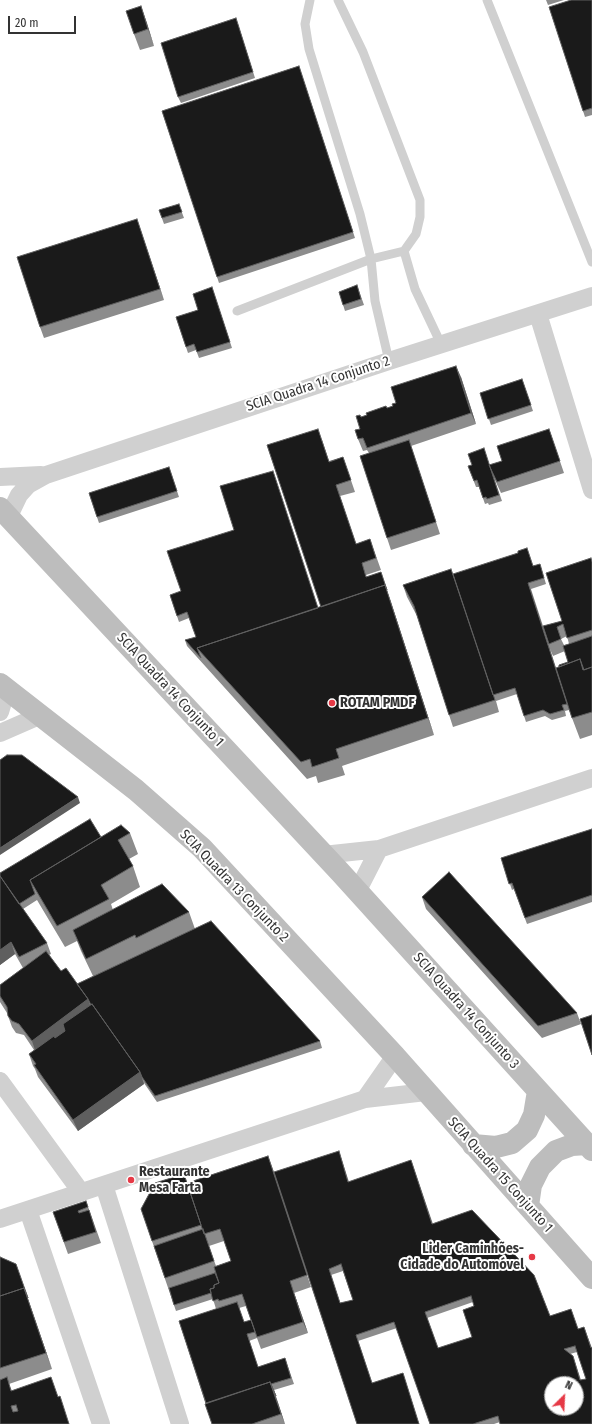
<!DOCTYPE html>
<meta charset="utf-8">
<style>
body{margin:0}
#map{position:relative;width:592px;height:1424px;overflow:hidden;background:#fff;font-family:"Fira Sans Condensed",sans-serif}
canvas{display:block}
.north{position:absolute;left:544px;top:1376px;width:40px;height:40px;box-sizing:border-box;background:#fff;border:1px solid #adadad;border-radius:50%;rotate:24deg;font-size:11px;font-weight:700;line-height:16px;text-align:center;color:#333}
.north::after{content:'';display:block;margin:auto;width:14px;height:18px;background:#e63946;clip-path:polygon(50% 0,100% 100%,50% 72%,0 100%)}
.scale{position:absolute;left:8px;top:16px;width:68px;height:18px;box-sizing:border-box;border:2px solid #333;border-top:0;padding-left:5px;font-size:12px;line-height:14px;white-space:nowrap;color:#333;-webkit-text-stroke:3px #fff;paint-order:stroke}
</style>
<div id="map">
<canvas width="592" height="1424"></canvas>
<div class="north">N</div>
<div class="scale">20 m</div>
</div>
<script>
const c = document.querySelector('canvas').getContext('2d');
c.lineJoin = 'round';
const shape = rows => new Path2D(rows.map(r => 'M' + r).join(''));
function stroke(path, color, width, dash) { c.strokeStyle = color; c.lineWidth = width; c.lineCap = dash ? 'butt' : 'round'; c.setLineDash(dash || []); c.stroke(path); }
function paint(path, color) { c.fillStyle = color; c.fill(path, 'evenodd'); }
function label(font, color, halo, rows, align = 'center') {
  c.font = font + ' "Fira Sans Condensed",sans-serif'; c.lineWidth = 4; c.setLineDash([]); c.textBaseline = 'middle'; c.strokeStyle = halo; c.fillStyle = color; for (const [text, x, y, turn = 0] of rows) {
    c.save(); c.translate(x, y); c.rotate((+turn || 0) * Math.PI / 180); c.textAlign = isNaN(turn) ? turn : align; if (halo) c.strokeText(text, 0, 0); c.fillText(text, 0, 0); c.restore();
  }
}
const service = shape([
 [310,0,305,24,309,49,360,214,371,259,375,301,389,361],
 [487,0,592,262],
 [404,251,415,289,441,344],
 [237,311,371,259,404,251,416,234,420,217,420,200,363,52,338,0]
]);
const minor = shape([
 [538,314,592,490],
 [0,477,41,475],
 [8,518,19,495,28,485,46,475,389,361,592,296],
 [0,712,7,689],
 [0,733,39,716],
 [323,855,379,849,592,778],
 [357,892,379,849],
 [0,1081,81,1192],
 [365,1099,395,1056],
 [104,1185,180,1424],
 [28,1210,101,1424],
 [0,1219,365,1099,426,1092]
]);
const secondary = shape([
 [0,508,340,872,592,1150],
 [0,684,136,790,202,848,395,1056,592,1278],
 [473,1145,496,1147,512,1143,527,1130,534,1115,538,1091],
 [528,1206,531,1185,540,1167,556,1151,572,1145,587,1144]
]);
const wall = shape([
 [546,0,564,0,548,5],
 [592,0,592,115,585,117,549,7],
 [141,6,154,46,140,50,134,34],
 [238,24,255,78,181,103,178,97],
 [299,66,355,238,219,283,162,111],
 [159,210,181,210,184,218,164,224],
 [141,231,164,300,44,338,40,327],
 [357,285,364,305,345,311,339,292],
 [212,287,232,348,199,358,196,350,188,353,176,317,198,310],
 [461,377,476,424,411,446,440,534,391,550,387,538,369,453,367,450,363,451,358,439,360,429,361,417,393,406],
 [522,379,533,411,491,425,480,393],
 [549,429,564,473,501,493,494,478,502,501,489,505,488,503,485,504,479,487,476,487,468,466,472,465,489,465,502,461],
 [322,440,329,461,343,457,355,492,340,496,356,544,370,539,381,570,366,575,367,577,381,572,434,735,342,766,345,775,318,783,316,776,307,779,187,646,185,640,196,637,189,618,179,622,170,595,318,608,321,607],
 [169,467,179,497,99,523,89,493],
 [592,562,592,735,580,739,569,710,565,711,566,716,552,720,545,716,526,722,517,694,496,701,499,712,453,727,417,616,407,597,403,585,453,574,533,566,540,564,546,584,531,589,543,626,562,621],
 [567,636,569,644,564,645,561,639],
 [550,649,553,656,565,651,568,662,556,668],
 [592,829,592,902,527,924,514,889,512,890,501,858],
 [130,833,138,854,129,859,133,866,140,887,111,904,113,910,189,912,195,929,320,1041,322,1048,157,1102,144,1083,144,1084,78,1131,38,1077,35,1069,33,1066,29,1054,34,1050,24,1035,16,1033,12,1027,8,1016,7,1013,0,1002,0,985,23,968,15,954,0,965,0,873,101,837],
 [37,900,65,947,77,941,81,951,93,976,77,984,61,971,49,955,51,954,47,943,23,909],
 [422,897,577,1013,581,1024,542,1038,426,909],
 [339,1151,349,1182,411,1160,433,1224,472,1210,534,1275,550,1316,571,1309,578,1329,584,1327,592,1348,592,1347,592,1424,500,1424,500,1422,494,1424,430,1424,397,1328,358,1341,372,1383,403,1373,419,1424,357,1424,281,1195,311,1287,294,1293,308,1333,261,1349,257,1338,249,1341,258,1367,285,1358,294,1384,274,1390,285,1424,212,1424,179,1321,216,1309,213,1299,176,1311,141,1209,155,1183,184,1174,187,1183,268,1156,274,1172],
 [224,1241,231,1261,216,1266,209,1246],
 [343,1271,353,1300,340,1303,331,1275],
 [473,1302,474,1306,463,1310,472,1337,438,1348,427,1318],
 [246,1306,251,1320,244,1322,239,1308],
 [577,1352,586,1379,581,1380,573,1356,570,1354],
 [552,1384,576,1384,576,1408,552,1408],
 [86,1201,101,1243,68,1254,53,1212],
 [0,1257,16,1264,52,1369,9,1384,12,1391,58,1397,0,1424]
]);
const shadedWall = shape([
 [141,6,147,23,154,46,148,29],
 [137,219,164,300,160,289],
 [456,366,461,377,476,424,471,413],
 [385,585,391,602,434,735,428,718],
 [78,797,80,803,0,855,0,848],
 [11,942,15,954,0,965,0,950],
 [88,999,92,1011,36,1053,32,1041],
 [140,1072,144,1084,78,1131,73,1120],
 [16,1264,30,1305,52,1369,46,1353],
 [290,1281,294,1293,308,1333,303,1322],
 [271,1384,278,1403,285,1424,281,1414]
]);
const building = shape([
 [571,0,592,0,592,108,583,111,549,7,571,0],
 [141,6,148,29,134,34,126,11,141,6],
 [236,18,253,72,178,97,161,43,236,18],
 [299,66,353,232,217,277,162,111,299,66],
 [179,204,182,212,162,218,159,210,179,204],
 [137,219,160,289,40,327,17,257,137,219],
 [357,285,361,299,343,305,339,292,357,285],
 [212,287,230,342,197,352,194,344,186,347,176,317,198,310,193,294,212,287],
 [456,366,471,413,367,448,363,438,358,439,355,430,360,429,356,416,360,415,361,417,367,415,366,413,386,406,387,408,393,406,392,404,396,403,391,387,456,366],
 [522,379,531,405,488,419,480,393,522,379],
 [318,429,329,462,343,457,351,480,336,485,356,544,370,539,376,558,362,563,366,577,381,572,387,590,385,585,321,607,267,445,318,429],
 [549,429,560,461,497,482,489,465,502,461,497,446,549,429],
 [409,440,436,522,387,538,360,456,409,440],
 [484,448,499,495,487,499,486,497,483,498,477,480,474,481,468,466,472,465,468,454,484,448],
 [169,467,177,491,97,517,89,493,169,467],
 [273,471,318,608,197,648,201,658,185,640,196,637,187,612,177,616,170,595,181,591,167,551,234,530,220,486,273,471],
 [527,548,533,566,540,564,544,578,528,583,567,704,562,705,564,710,550,714,543,710,524,716,515,688,493,695,453,574,518,553,518,551,527,548],
 [591,558,592,562,592,630,567,638,563,624,557,627,561,639,549,644,543,626,562,621,546,573,591,558],
 [451,569,495,700,449,715,414,606,403,585,451,569],
 [385,585,428,718,336,749,339,758,312,767,310,759,301,762,197,648,385,585],
 [592,636,592,667,584,670,580,659,559,667,559,665,568,662,563,646,592,636],
 [580,659,583,670,592,667,592,712,572,718,556,668,580,659],
 [7,755,22,755,78,797,0,848,0,760,7,755],
 [90,819,101,837,30,880,35,894,19,904,0,876,0,873,90,819],
 [121,825,130,833,118,840,133,866,101,885,109,899,57,926,30,880,121,825],
 [592,829,592,895,525,918,512,883,509,884,501,858,592,829],
 [449,872,577,1013,538,1026,422,897,449,872],
 [0,876,47,943,19,957,11,942,0,950,0,876],
 [162,884,189,912,136,938,135,935,86,959,73,930,162,884],
 [211,921,320,1041,155,1096,142,1077,140,1072,92,1004,91,1005,88,999,77,984,211,921],
 [46,951,61,971,66,968,88,999,32,1041,19,1024,12,1021,8,1016,7,1007,0,996,0,985,46,951],
 [92,1004,140,1072,73,1120,34,1065,36,1064,29,1054,54,1036,55,1038,65,1031,63,1024,92,1004],
 [592,1015,592,1055,580,1019,592,1015],
 [339,1151,348,1182,411,1160,432,1224,472,1210,534,1275,550,1316,571,1309,578,1329,584,1327,591,1348,592,1347,592,1424,500,1424,498,1416,473,1424,430,1424,394,1322,356,1335,372,1383,403,1373,419,1424,357,1424,274,1172,339,1151],
 [341,1264,353,1300,340,1303,329,1269,341,1264],
 [471,1296,474,1306,463,1310,472,1337,438,1348,425,1312,471,1296],
 [575,1346,586,1379,580,1380,573,1356,564,1349,575,1346],
 [552,1384,576,1384,576,1408,552,1408,552,1384],
 [268,1156,307,1275,290,1281,303,1322,257,1337,242,1294,219,1301,218,1299,213,1301,210,1289,214,1288,214,1285,219,1283,214,1267,231,1261,220,1229,204,1234,187,1183,268,1156],
 [184,1174,201,1225,152,1241,141,1209,155,1183,184,1174],
 [86,1201,88,1207,78,1211,79,1213,89,1210,96,1232,64,1242,53,1212,86,1201],
 [203,1229,214,1261,165,1278,154,1246,203,1229],
 [0,1257,16,1264,28,1298,24,1288,0,1296,0,1257],
 [215,1273,219,1283,214,1285,214,1288,210,1289,211,1293,174,1305,169,1288,215,1273],
 [24,1288,46,1353,0,1368,0,1296,24,1288],
 [237,1302,244,1322,251,1320,255,1332,247,1334,258,1367,285,1358,291,1378,271,1384,276,1396,270,1382,206,1403,179,1321,237,1302],
 [7,1377,11,1391,51,1377,58,1397,60,1396,69,1424,0,1424,0,1380,7,1377],
 [16,1405,18,1411,13,1412,11,1406,16,1405],
 [270,1382,281,1414,252,1424,212,1424,205,1404,270,1382]
]);
const markers = [
 [332,703,4,"#e63946"],
 [131,1180,4,"#e63946"],
 [532,1257,4,"#e63946"]
];
const streetNames = [
 ["SCIA Quadra 14 Conjunto 2",318,384,-18],
 ["SCIA Quadra 14 Conjunto 1",170,690,47],
 ["SCIA Quadra 13 Conjunto 2",234,886,46],
 ["SCIA Quadra 14 Conjunto 3",466,1011,48],
 ["SCIA Quadra 15 Conjunto 1",500,1175,48]
];
const poiNames = [
 ["ROTAM PMDF",340,703],
 ["Restaurante",139,1172],
 ["Mesa Farta",139,1188],
 ["Lider Caminhões-",524,1249,"right"],
 ["Cidade do Automóvel",524,1265,"right"]
];
stroke(service, '#d0d0d0', 9);
stroke(minor, '#d0d0d0', 18);
stroke(secondary, '#bdbdbd', 22);
paint(wall, '#8c8c8c');
paint(shadedWall, '#5f5f5f');
paint(building, '#1a1a1a');
stroke(building, '#5f5f5f', 1);
for (const [x, y, r, color] of markers) { const dot = new Path2D(); dot.arc(x, y, r, 0, 2 * Math.PI); c.fillStyle = color; c.fill(dot); stroke(dot, '#fff', 1.5); }
label('14px', '#333', '#fff', streetNames);
label('bold 14px', '#333', '#fff', poiNames, 'left');
</script>
